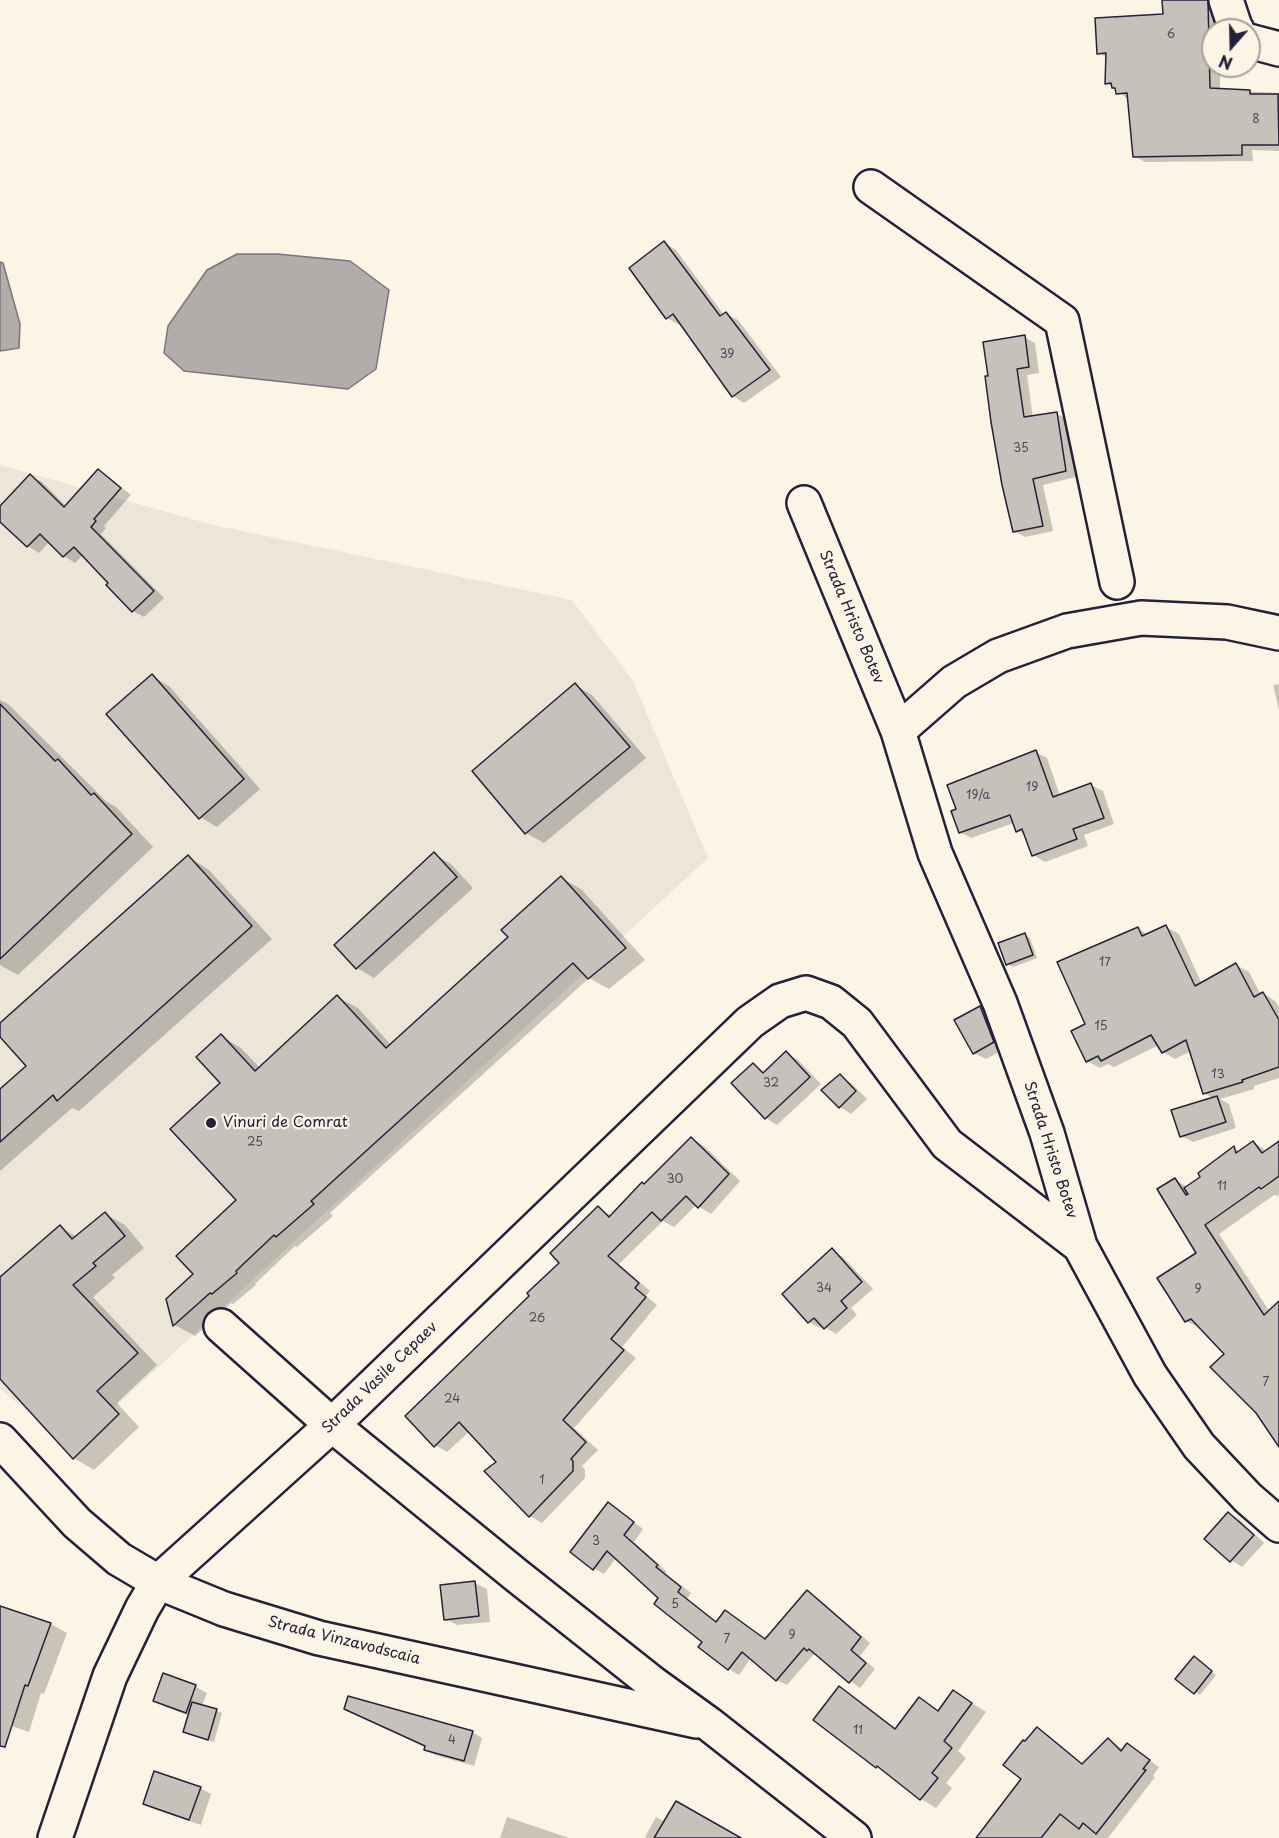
<!DOCTYPE html>
<style>
body{margin:0}
#map{position:relative;width:1279px;height:1838px;overflow:hidden;background:#fcf5e5;font-family:"Playpen Sans",sans-serif}
canvas{display:block}
.north{position:absolute;left:1201px;top:18px;width:60px;height:60px;box-sizing:border-box;background:#fcf5e5;border:2px solid #a5a1a1;border-radius:50%;rotate:200deg;font-size:16px;font-weight:700;line-height:24px;text-align:center;color:#22223b}
.north::after{content:'';display:block;margin:auto;width:21px;height:27px;background:#22223b;clip-path:polygon(50% 0,100% 100%,50% 72%,0 100%)}
</style>
<div id="map">
<canvas width="1279" height="1838"></canvas>
<div class="north">N</div>
</div>
<script>
const c = document.querySelector('canvas').getContext('2d');
c.lineJoin = 'round';
function paint(path, color) { c.fillStyle = color; c.fill(path, 'evenodd'); }
const shape = rows => new Path2D(rows.map(r => 'M' + r).join(''));
function stroke(path, color, width, dash) { c.strokeStyle = color; c.lineWidth = width; c.lineCap = dash ? 'butt' : 'round'; c.setLineDash(dash || []); c.stroke(path); }
function label(font, color, halo, rows, align = 'center') {
  c.font = font + ' "Playpen Sans",sans-serif'; c.lineWidth = 4.5; c.setLineDash([]); c.textBaseline = 'middle'; c.strokeStyle = halo; c.fillStyle = color; for (const [text, x, y, turn = 0] of rows) {
    c.save(); c.translate(x, y); c.rotate((+turn || 0) * Math.PI / 180); c.textAlign = isNaN(turn) ? turn : align; if (halo) c.strokeText(text, 0, 0); c.fillText(text, 0, 0); c.restore();
  }
}
const built = shape([
 [0,465,213,525,572,600,633,681,708,858,72,1447,0,1389]
]);
const water = shape([
 [237,254,277,254,350,261,389,290,376,369,348,389,184,371,164,353,168,326,207,270,237,254],
 [0,262,3,263,20,324,19,348,0,351,0,262]
]);
const shadow = shape([
 [1163,0,1219,0,1219,30,1213,30,1213,66,1220,66,1220,90,1279,93,1279,151,1252,150,1253,161,1145,162,1134,156,1129,100,1107,83,1107,58,1099,53,1165,16],
 [665,243,676,250,724,315,726,314,738,320,781,377,744,403,733,396,681,323,679,325,667,318],
 [1024,337,1035,343,1039,373,1027,375,1033,418,1057,414,1068,420,1076,477,1043,485,1053,531,1025,537,1014,531,990,377],
 [98,471,109,477,131,495,104,526,106,528,101,534,164,598,144,617,133,611,108,585,110,583,83,555,75,563,64,556,49,542,39,553,28,546,0,520,0,508,31,476,42,482,67,507],
 [152,676,169,686,260,789,217,827,200,817],
 [1279,684,1279,710,1273,685],
 [575,685,592,695,646,758,544,843,526,833,474,772],
 [0,700,8,704,107,802,116,807,153,847,18,975,0,965],
 [1035,752,1047,758,1060,796,1091,785,1103,791,1114,824,1084,835,1088,846,1045,862,1033,855,1026,835,1017,830,1014,823,971,838,960,832],
 [434,854,451,864,473,888,374,978,357,968],
 [188,857,208,869,272,939,79,1111,72,1108,0,1171,0,1091,28,1066,0,1035,0,1025],
 [561,878,581,889,645,960,609,989,589,978,330,1213,333,1216,297,1247,295,1246,255,1284,256,1285,233,1304,231,1303,195,1336,175,1325,168,1300,195,1274,238,1200,222,1083,221,1036,241,1048,260,1068,337,997,358,1008,392,1046,510,938],
 [1166,927,1179,934,1202,984,1236,965,1249,972,1261,995,1263,993,1275,1001,1279,1007,1279,1078,1254,1086,1254,1089,1220,1099,1229,1104,1236,1128,1193,1142,1181,1136,1214,1099,1204,1093,1191,1051,1175,1059,1163,1052,1159,1045,1114,1067,1108,1064,1100,1068,1087,1061,1087,1024,1138,929,1149,935],
 [1025,935,1030,938,1037,958,1013,967,1007,964],
 [980,1008,991,1014,1005,1049,986,1059,974,1053],
 [787,1053,798,1060,821,1084,777,1125,766,1118,753,1065,764,1072],
 [840,1076,851,1083,867,1099,851,1114,840,1107],
 [692,1139,704,1146,740,1181,711,1214,696,1205,674,1227,663,1221,619,1264,650,1291,646,1296,657,1305,622,1347,636,1358,574,1428,598,1450,582,1466,585,1470,585,1478,542,1523,530,1516,498,1462,470,1431,447,1452,435,1445,531,1296,561,1263,598,1208,612,1216],
 [1253,1142,1267,1151,1279,1147,1279,1194,1277,1196,1274,1195,1219,1234,1270,1312,1279,1303,1279,1445,1226,1354,1202,1329,1186,1321,1159,1279,1198,1253,1175,1180,1188,1187,1203,1177,1234,1148,1240,1152],
 [105,1214,125,1225,144,1248,112,1275,115,1278,93,1297,157,1365,117,1403,139,1427,94,1470,74,1458,0,1379,0,1279,60,1227,77,1237],
 [832,1250,843,1257,873,1289,851,1308,857,1315,836,1334,823,1326,820,1328,809,1322],
 [618,1510,643,1529,634,1542,667,1572,665,1573,691,1593,687,1599,717,1623,726,1612,766,1640,808,1592,818,1598,870,1643,860,1656,875,1669,860,1688,814,1654,787,1685,776,1680,751,1658,739,1675,729,1669,700,1647,704,1641,660,1598,616,1558,604,1574,594,1568],
 [1228,1514,1240,1520,1264,1543,1242,1567,1231,1560],
 [475,1583,487,1589,490,1622,457,1625,445,1619],
 [0,1619,51,1624,67,1633,44,1694,41,1693,29,1732,0,1722],
 [1199,1661,1216,1675,1200,1695,1195,1692],
 [164,1675,196,1687,207,1693,202,1706,222,1713,214,1742,185,1732,190,1716,166,1707,155,1701],
 [840,1688,855,1697,897,1729,920,1699,939,1711,954,1692,986,1712,958,1751,966,1758,946,1783,952,1788,936,1808,921,1799,816,1720],
 [1037,1729,1048,1735,1084,1765,1108,1739,1124,1750,1128,1745,1159,1767,1153,1776,1155,1777,1108,1838,978,1838,1023,1779,1025,1743],
 [472,1732,482,1738,474,1766,435,1755,425,1749],
 [200,1788,211,1794,201,1825,156,1810,145,1804],
 [507,1817,569,1838,500,1838],
 [656,1817,665,1822,730,1838,647,1838,645,1837]
]);
const building = shape([
 [1162,0,1208,0,1210,88,1250,90,1250,94,1278,94,1279,145,1242,145,1242,155,1133,157,1127,93,1116,94,1115,88,1112,88,1111,83,1105,84,1106,53,1097,54,1095,18,1163,14,1162,0],
 [664,241,720,316,726,312,770,370,732,397,673,314,666,319,629,268,664,241],
 [1025,335,1029,367,1017,369,1024,417,1057,412,1066,471,1033,479,1043,526,1013,532,1002,485,991,422,985,376,988,376,983,342,1025,335],
 [98,469,121,488,94,519,96,521,91,527,154,591,132,612,106,585,108,583,74,547,63,557,40,534,27,547,0,522,0,506,30,474,64,507,98,469],
 [152,674,244,779,199,819,106,714,152,674],
 [575,683,630,747,525,834,472,771,575,683],
 [0,704,55,761,58,759,91,795,94,793,132,834,0,959,0,704],
 [1036,750,1053,797,1091,783,1104,818,1073,829,1077,839,1032,856,1022,829,1016,832,1010,815,959,833,951,811,956,809,947,785,1036,750],
 [434,852,457,877,356,969,334,945,434,852],
 [188,855,252,926,57,1101,53,1095,0,1142,0,1089,26,1066,0,1037,0,1023,188,855],
 [561,876,626,948,588,979,573,963,311,1201,314,1204,276,1237,274,1235,236,1271,237,1273,212,1294,210,1293,173,1326,166,1299,193,1274,176,1256,236,1200,170,1129,220,1083,196,1057,221,1034,255,1071,337,995,386,1048,508,937,501,930,561,876],
 [1166,925,1195,986,1236,963,1254,997,1263,992,1279,1020,1279,1067,1242,1080,1243,1082,1203,1094,1186,1040,1162,1053,1151,1035,1101,1061,1098,1056,1086,1062,1071,1031,1085,1024,1057,962,1138,927,1142,936,1166,925],
 [1025,933,1033,955,1006,965,998,943,1025,933],
 [980,1006,994,1042,973,1054,954,1020,980,1006],
 [786,1051,810,1077,765,1119,731,1083,753,1063,763,1073,786,1051],
 [840,1074,856,1091,839,1108,821,1090,840,1074],
 [1217,1096,1226,1122,1180,1137,1171,1110,1217,1096],
 [691,1137,729,1174,698,1208,686,1196,661,1221,652,1212,608,1256,639,1283,635,1288,646,1297,611,1339,624,1350,563,1420,586,1442,571,1459,573,1461,573,1471,529,1517,484,1471,496,1462,459,1422,434,1447,405,1416,529,1296,527,1293,559,1263,550,1253,598,1206,609,1217,642,1182,644,1184,691,1137],
 [1253,1141,1262,1153,1279,1141,1279,1176,1261,1189,1259,1187,1205,1225,1264,1315,1279,1301,1279,1447,1256,1413,1210,1367,1224,1354,1191,1319,1185,1322,1157,1278,1196,1253,1157,1189,1175,1178,1186,1195,1188,1194,1184,1188,1200,1177,1198,1173,1234,1146,1236,1153,1253,1141],
 [105,1212,125,1236,93,1263,96,1266,73,1285,138,1353,97,1391,119,1414,73,1459,0,1379,0,1277,60,1225,72,1239,105,1212],
 [832,1248,862,1282,841,1301,847,1308,824,1329,814,1318,808,1323,782,1294,832,1248],
 [608,1502,634,1522,624,1535,658,1565,656,1567,681,1587,678,1592,716,1622,725,1610,765,1639,807,1590,861,1637,851,1650,866,1663,849,1683,809,1649,807,1651,804,1648,776,1681,742,1652,728,1670,698,1647,702,1642,654,1604,658,1598,607,1551,593,1570,570,1552,608,1502],
 [1228,1512,1254,1535,1230,1562,1204,1539,1228,1512],
 [475,1581,479,1616,444,1620,440,1585,475,1581],
 [0,1606,51,1623,28,1686,25,1685,5,1747,0,1746,0,1606],
 [1194,1656,1212,1671,1194,1694,1175,1679,1194,1656],
 [163,1673,196,1685,186,1713,153,1701,163,1673],
 [839,1686,895,1729,919,1697,938,1711,953,1690,972,1703,944,1741,952,1748,932,1773,938,1778,920,1800,877,1766,876,1768,813,1720,839,1686],
 [348,1696,473,1731,464,1761,424,1750,425,1746,344,1709,348,1696],
 [192,1702,217,1709,208,1740,183,1732,192,1702],
 [1037,1727,1082,1764,1108,1738,1121,1751,1127,1743,1150,1760,1143,1769,1146,1770,1096,1834,1083,1823,1079,1829,1060,1814,1041,1838,976,1838,1021,1779,1003,1765,1023,1740,1025,1741,1037,1727],
 [154,1771,201,1787,189,1820,143,1804,154,1771],
 [676,1801,741,1838,654,1838,676,1801]
]);
const minor = shape([
 [1226,0,1235,27,1237,30],
 [1249,41,1279,49],
 [871,187,1062,321,1117,582],
 [804,503,898,731,935,853,1000,1003,1047,1133,1080,1246,1150,1375,1199,1446,1248,1498,1279,1525],
 [898,731,954,682,998,656,1067,631,1141,618,1227,622,1279,633],
 [221,1326,332,1425,516,1575,651,1682,709,1724,854,1838],
 [0,1440,77,1523,119,1559,158,1582,224,1609,319,1638,696,1721],
 [55,1838,110,1676,142,1609,158,1582,332,1425,750,1022,780,1001,806,993,831,1002,857,1023,947,1144,1080,1246]
]);
const markers = [
 [211,1123,6,"#22223b"]
];
const numberNames = [
 ["6",1171,35],
 ["8",1256,120],
 ["39",727,355],
 ["35",1021,449],
 ["19",1032,788],
 ["19/a",978,796],
 ["17",1105,963],
 ["15",1101,1027],
 ["13",1218,1075],
 ["32",771,1084],
 ["25",255,1143],
 ["30",675,1180],
 ["11",1222,1187],
 ["34",824,1289],
 ["9",1198,1290],
 ["26",537,1319],
 ["7",1266,1383],
 ["24",452,1400],
 ["1",542,1481],
 ["3",596,1542],
 ["5",675,1605],
 ["9",792,1636],
 ["7",727,1640],
 ["11",858,1731],
 ["4",452,1741]
];
const streetNames = [
 ["Strada Hristo Botev",851,617,67],
 ["Strada Hristo Botev",1050,1150,72],
 ["Strada Vasile Cepaev",380,1378,-44],
 ["Strada Vinzavodscaia",344,1641,14]
];
const poiNames = [
 ["Vinuri de Comrat",223,1123]
];
paint(built, '#ece5d8');
paint(water, '#b2adab');
stroke(water, '#78757e', 1.5);
paint(shadow, '#0003');
paint(building, '#c6c1bb');
stroke(building, '#22223b', 1.5);
stroke(minor, '#22223b', 38);
stroke(minor, '#fcf5e5', 33);
for (const [x, y, r, color] of markers) { const dot = new Path2D(); dot.arc(x, y, r, 0, 2 * Math.PI); c.fillStyle = color; c.fill(dot); stroke(dot, '#fcf5e5', 2); }
label('12px', '#4b4a5b', null, numberNames);
label('15px', '#22223b', '#fcf5e5', streetNames);
label('15px', '#22223b', '#fcf5e5', poiNames, 'left');
</script>
